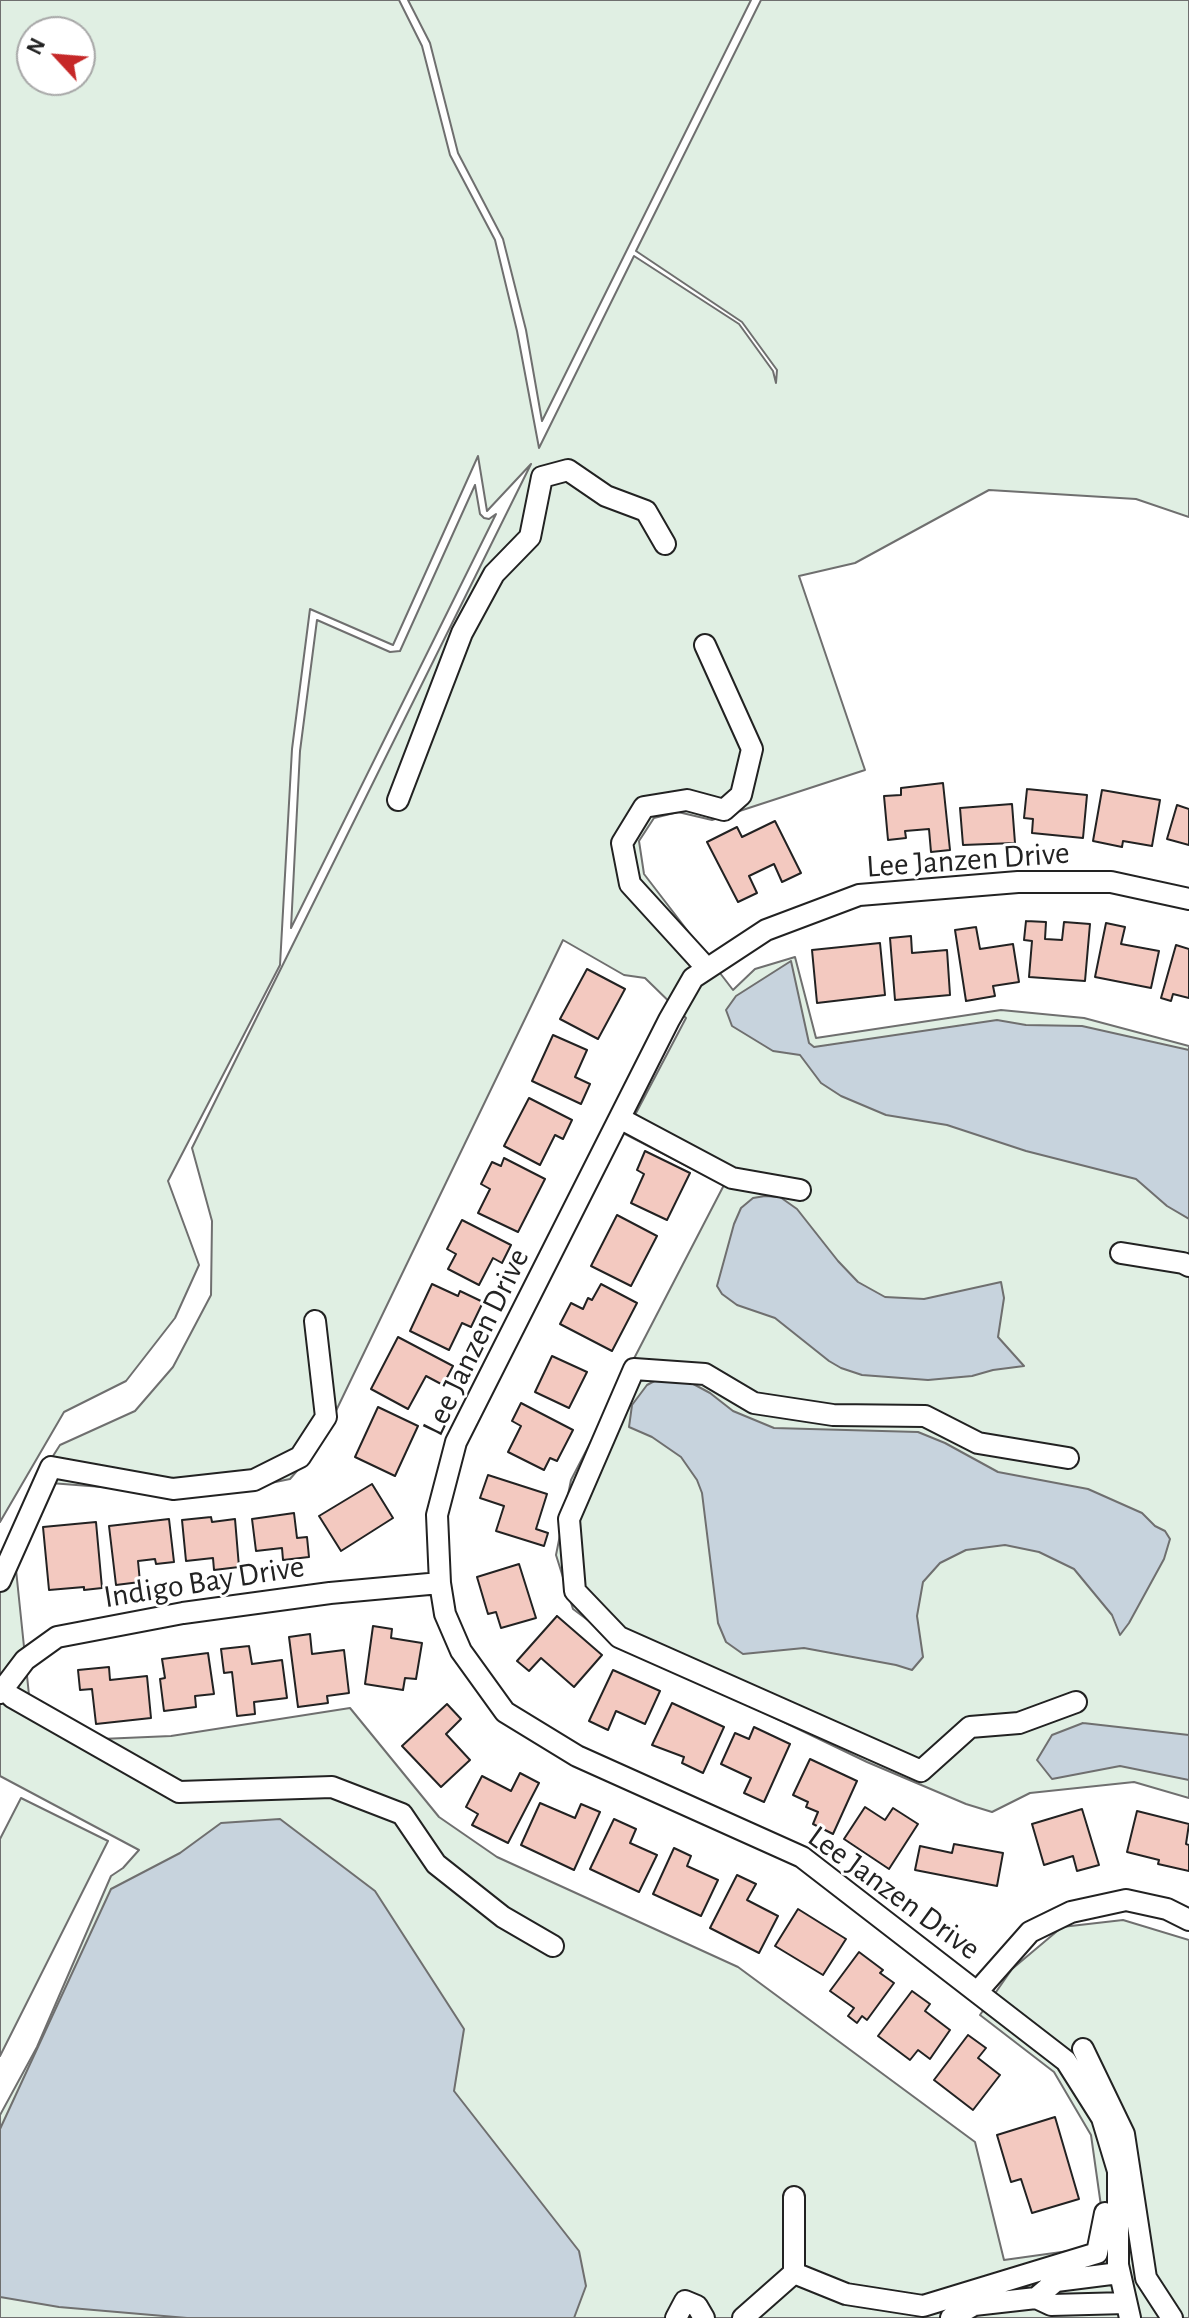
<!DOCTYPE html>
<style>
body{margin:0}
#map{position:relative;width:1189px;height:2318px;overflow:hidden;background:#fff;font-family:"Alegreya Sans",sans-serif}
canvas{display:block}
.north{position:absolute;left:16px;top:16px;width:80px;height:80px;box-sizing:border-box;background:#fff;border:2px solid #a7a7a7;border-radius:50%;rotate:296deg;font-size:22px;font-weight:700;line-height:32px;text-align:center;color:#222}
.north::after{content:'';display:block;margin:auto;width:28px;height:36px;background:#c62828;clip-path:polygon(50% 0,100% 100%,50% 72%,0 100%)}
</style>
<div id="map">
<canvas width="1189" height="2318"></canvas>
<div class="north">N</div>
</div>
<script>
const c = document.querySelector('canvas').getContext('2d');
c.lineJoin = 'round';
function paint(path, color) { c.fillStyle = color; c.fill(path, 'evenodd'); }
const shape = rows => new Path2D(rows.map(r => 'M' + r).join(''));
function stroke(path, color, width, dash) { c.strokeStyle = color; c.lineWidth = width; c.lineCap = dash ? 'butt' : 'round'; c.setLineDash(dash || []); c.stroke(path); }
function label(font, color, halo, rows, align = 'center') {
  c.font = font + ' "Alegreya Sans",sans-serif'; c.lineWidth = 6; c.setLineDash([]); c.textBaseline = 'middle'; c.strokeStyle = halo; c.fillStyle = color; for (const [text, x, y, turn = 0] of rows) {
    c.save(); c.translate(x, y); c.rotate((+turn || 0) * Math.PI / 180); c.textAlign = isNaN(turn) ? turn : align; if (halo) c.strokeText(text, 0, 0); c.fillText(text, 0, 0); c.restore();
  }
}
const green = shape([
 [0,0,399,0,422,46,450,155,495,240,517,331,539,448,634,256,739,324,773,371,776,383,777,370,742,322,636,251,761,0,1189,0,1189,517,1136,499,989,490,855,563,799,576,865,770,712,820,678,812,654,818,639,841,644,874,733,990,755,969,795,957,816,1038,1001,1010,1084,1018,1189,1046,1189,1798,1134,1782,1030,1793,992,1812,966,1804,867,1762,617,1642,573,1609,556,1555,571,1480,724,1185,625,1134,686,1018,645,978,624,975,563,940,320,1444,290,1479,232,1491,168,1492,50,1483,15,1560,29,1695,101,1739,171,1736,350,1708,439,1817,497,1857,738,1967,975,2142,1004,2260,1090,2248,1101,2206,1091,2135,1054,2072,980,2015,1012,1969,1062,1927,1123,1920,1189,1940,1189,2318,0,2318,0,2115,37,2047,111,1876,123,1868,139,1850,0,1776,0,1562,32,1489,60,1445,135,1411,173,1367,211,1295,212,1221,192,1148,531,464,487,511,478,456,393,645,310,609,292,749,280,965,168,1181,199,1265,175,1318,126,1381,64,1412,0,1522,0,0],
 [32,32,80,32,80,80,32,80,32,32],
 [408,0,751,0,542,421,526,330,503,239,458,153,430,43,408,0],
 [475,485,480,514,484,518,489,519,496,514,291,928,300,751,317,620,390,652,400,651,475,485],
 [21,1798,108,1841,0,2056,0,1839,21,1798]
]);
const water = shape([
 [791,961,809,1043,814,1047,997,1020,1026,1025,1082,1026,1189,1050,1189,1219,1167,1206,1136,1179,1026,1151,947,1125,886,1115,841,1096,821,1083,800,1055,773,1051,732,1026,726,1010,736,996,791,961],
 [765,1196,780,1197,797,1209,838,1261,858,1282,885,1297,924,1299,1001,1282,1004,1298,998,1337,1024,1366,993,1370,972,1376,928,1380,862,1375,841,1368,829,1361,775,1318,737,1305,722,1294,717,1286,734,1224,741,1208,753,1198,765,1196],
 [662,1377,684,1379,710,1393,733,1411,774,1428,918,1432,945,1443,998,1472,1088,1489,1142,1513,1155,1526,1165,1531,1170,1539,1164,1559,1129,1623,1120,1635,1112,1615,1074,1569,1039,1552,1005,1545,966,1550,940,1563,923,1582,917,1616,923,1657,912,1670,896,1665,804,1648,743,1654,726,1642,718,1623,702,1493,697,1480,681,1457,652,1437,629,1427,632,1405,647,1385,662,1377],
 [1083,1723,1189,1735,1189,1780,1120,1766,1052,1779,1037,1760,1052,1735,1083,1723],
 [280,1819,375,1891,464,2029,454,2091,579,2251,586,2286,574,2318,187,2318,59,2307,0,2297,0,2129,111,1889,180,1853,221,1823,280,1819]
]);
const building = shape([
 [943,783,950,850,931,852,929,829,905,831,906,838,888,840,884,796,901,795,901,788,943,783],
 [1027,789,1087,795,1083,838,1032,833,1033,819,1024,818,1027,789],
 [1102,790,1160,800,1152,846,1123,841,1122,847,1093,841,1102,790],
 [1012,804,1015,843,963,845,960,808,1012,804],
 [1177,805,1189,809,1189,845,1167,839,1177,805],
 [775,821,801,873,782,882,774,864,749,876,757,893,738,902,707,842,737,827,742,837,775,821],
 [1026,921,1046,922,1045,939,1062,940,1064,922,1090,924,1085,981,1029,977,1032,941,1024,940,1026,921],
 [1106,923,1125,927,1121,944,1159,951,1151,988,1095,977,1106,923],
 [976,927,980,949,1013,944,1019,982,993,986,995,996,966,1001,955,930,976,927],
 [911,936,912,953,947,950,950,995,895,1000,890,938,911,936],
 [880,943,885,995,817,1003,812,950,880,943],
 [1176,945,1189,949,1189,998,1173,994,1171,1001,1161,998,1176,945],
 [587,969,625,989,598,1039,560,1019,587,969],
 [553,1035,587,1050,575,1077,590,1084,581,1104,532,1081,553,1035],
 [529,1098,572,1120,563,1139,555,1135,540,1165,504,1146,529,1098],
 [645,1151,690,1173,667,1220,631,1203,644,1174,637,1170,645,1151],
 [504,1158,545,1179,518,1232,478,1213,490,1189,481,1184,492,1162,501,1166,504,1158],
 [617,1215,657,1236,631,1286,591,1266,617,1215],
 [462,1220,511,1245,502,1263,493,1258,479,1285,448,1269,456,1254,447,1249,462,1220],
 [432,1284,458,1296,460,1291,483,1302,471,1327,462,1323,449,1350,410,1331,432,1284],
 [601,1284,637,1303,612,1351,560,1324,571,1303,583,1309,588,1298,592,1300,601,1284],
 [398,1337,453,1366,443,1385,426,1376,408,1409,371,1389,398,1337],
 [552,1356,587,1372,569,1408,535,1392,552,1356],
 [521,1403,573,1430,557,1461,550,1458,544,1470,508,1452,521,1426,512,1421,521,1403],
 [378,1407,418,1426,395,1476,355,1457,378,1407],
 [488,1475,547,1494,536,1529,548,1533,544,1546,496,1531,504,1506,480,1498,488,1475],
 [372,1484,393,1518,341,1551,319,1516,372,1484],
 [294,1513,297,1538,307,1537,309,1557,283,1560,282,1548,256,1551,252,1519,294,1513],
 [211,1517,212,1522,235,1519,239,1567,214,1570,213,1558,186,1561,182,1520,211,1517],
 [169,1519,174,1562,156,1564,155,1559,138,1561,140,1582,116,1585,109,1526,169,1519],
 [96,1522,102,1588,84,1590,84,1587,49,1590,43,1527,96,1522],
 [519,1564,536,1618,501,1628,496,1612,488,1614,477,1577,519,1564],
 [557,1616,602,1655,574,1687,541,1658,529,1671,517,1661,557,1616],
 [373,1626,392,1629,391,1638,422,1643,416,1679,405,1678,403,1690,365,1684,373,1626],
 [310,1634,312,1654,344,1650,349,1693,327,1696,328,1703,298,1707,289,1637,310,1634],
 [249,1646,252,1664,282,1660,287,1698,254,1702,255,1714,237,1716,232,1672,224,1673,221,1649,249,1646],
 [208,1653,214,1694,195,1696,196,1707,164,1711,160,1679,165,1678,162,1659,208,1653],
 [109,1667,110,1680,147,1676,151,1718,96,1724,92,1689,80,1690,78,1670,109,1667],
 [613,1670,660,1691,645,1724,616,1711,608,1730,589,1721,613,1670],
 [672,1703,724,1727,703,1773,682,1763,684,1757,652,1745,672,1703],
 [447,1704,461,1719,446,1734,470,1760,441,1787,402,1746,447,1704],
 [754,1727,790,1744,764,1802,744,1793,751,1778,721,1764,735,1733,749,1739,754,1727],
 [810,1759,857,1781,833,1834,813,1824,818,1812,806,1807,808,1802,793,1795,810,1759],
 [520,1773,539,1783,508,1843,472,1825,478,1814,466,1807,482,1776,511,1791,520,1773],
 [540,1803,575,1818,581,1804,600,1812,574,1870,521,1845,540,1803],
 [865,1807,885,1820,893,1808,918,1824,889,1869,844,1839,865,1807],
 [1082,1809,1099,1865,1077,1871,1073,1856,1044,1865,1032,1824,1082,1809],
 [1137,1811,1189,1824,1186,1844,1189,1845,1189,1871,1158,1864,1159,1860,1127,1852,1137,1811],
 [614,1819,636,1829,630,1843,657,1855,639,1892,590,1869,614,1819],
 [954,1844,1003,1853,997,1886,915,1870,920,1846,952,1853,954,1844],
 [674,1848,691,1856,687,1866,718,1880,701,1916,653,1894,674,1848],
 [737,1875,756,1884,747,1900,778,1916,759,1953,710,1928,737,1875],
 [798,1909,846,1939,823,1975,775,1946,798,1909],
 [859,1952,883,1970,880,1973,894,1983,867,2020,862,2016,857,2023,848,2016,854,2008,830,1991,859,1952],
 [912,1991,930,2004,925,2011,950,2030,930,2059,918,2050,910,2060,878,2036,912,1991],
 [968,2035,986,2048,978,2058,1000,2075,973,2110,934,2080,968,2035],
 [1055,2117,1079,2199,1032,2213,1021,2179,1011,2182,997,2135,1055,2117]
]);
const minor = shape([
 [398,800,462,633,494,574,530,537,542,477,568,470,606,496,646,511,665,544],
 [702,963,630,884,622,843,644,807,687,800,724,810,741,795,752,749,705,645],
 [625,1121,732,1178,800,1190],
 [1121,1253,1183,1263,1189,1266],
 [1068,1458,978,1443,925,1416,833,1415,754,1403,705,1374,634,1369,569,1519,575,1591,619,1637,921,1771,970,1727,1019,1723,1076,1702],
 [0,1581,51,1467,173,1489,254,1480,300,1457,326,1417,315,1321],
 [0,1693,25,1660,57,1637,183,1613,330,1593,440,1583],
 [12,1697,179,1792,332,1787,402,1814,436,1864,503,1917,553,1946],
 [977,1992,1030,1932,1071,1912,1126,1900,1167,1909,1189,1920],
 [1083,2049,1124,2134,1146,2278,1172,2318],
 [794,2273,846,2294,923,2306,1097,2253,1105,2213],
 [1036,2298,1056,2281,1119,2273],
 [676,2318,685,2301,697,2306,704,2318],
 [743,2318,794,2273,794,2197],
 [951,2318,974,2305,1036,2298,1051,2305,1126,2303],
 [1130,2318,1118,2265,1118,2171,1102,2118,1066,2061,802,1857,577,1756,505,1712,461,1651,445,1614,440,1583,437,1515,456,1442,669,1020,693,978,766,930,859,895,1018,882,1111,882,1189,899]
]);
const streetNames = [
 ["Lee Janzen Drive",968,860,-4],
 ["Lee Janzen Drive",476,1342,-64],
 ["Indigo Bay Drive",204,1582,-9],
 ["Lee Janzen Drive",894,1893,36]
];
paint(green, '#e0efe3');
stroke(green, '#6f6f6f', 2);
paint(water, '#c7d3dd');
stroke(water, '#6f6f6f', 2);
paint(building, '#f3c9c0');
stroke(building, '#222', 2);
stroke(minor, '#222', 24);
stroke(minor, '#fff', 20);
label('32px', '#222', '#fff', streetNames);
</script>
